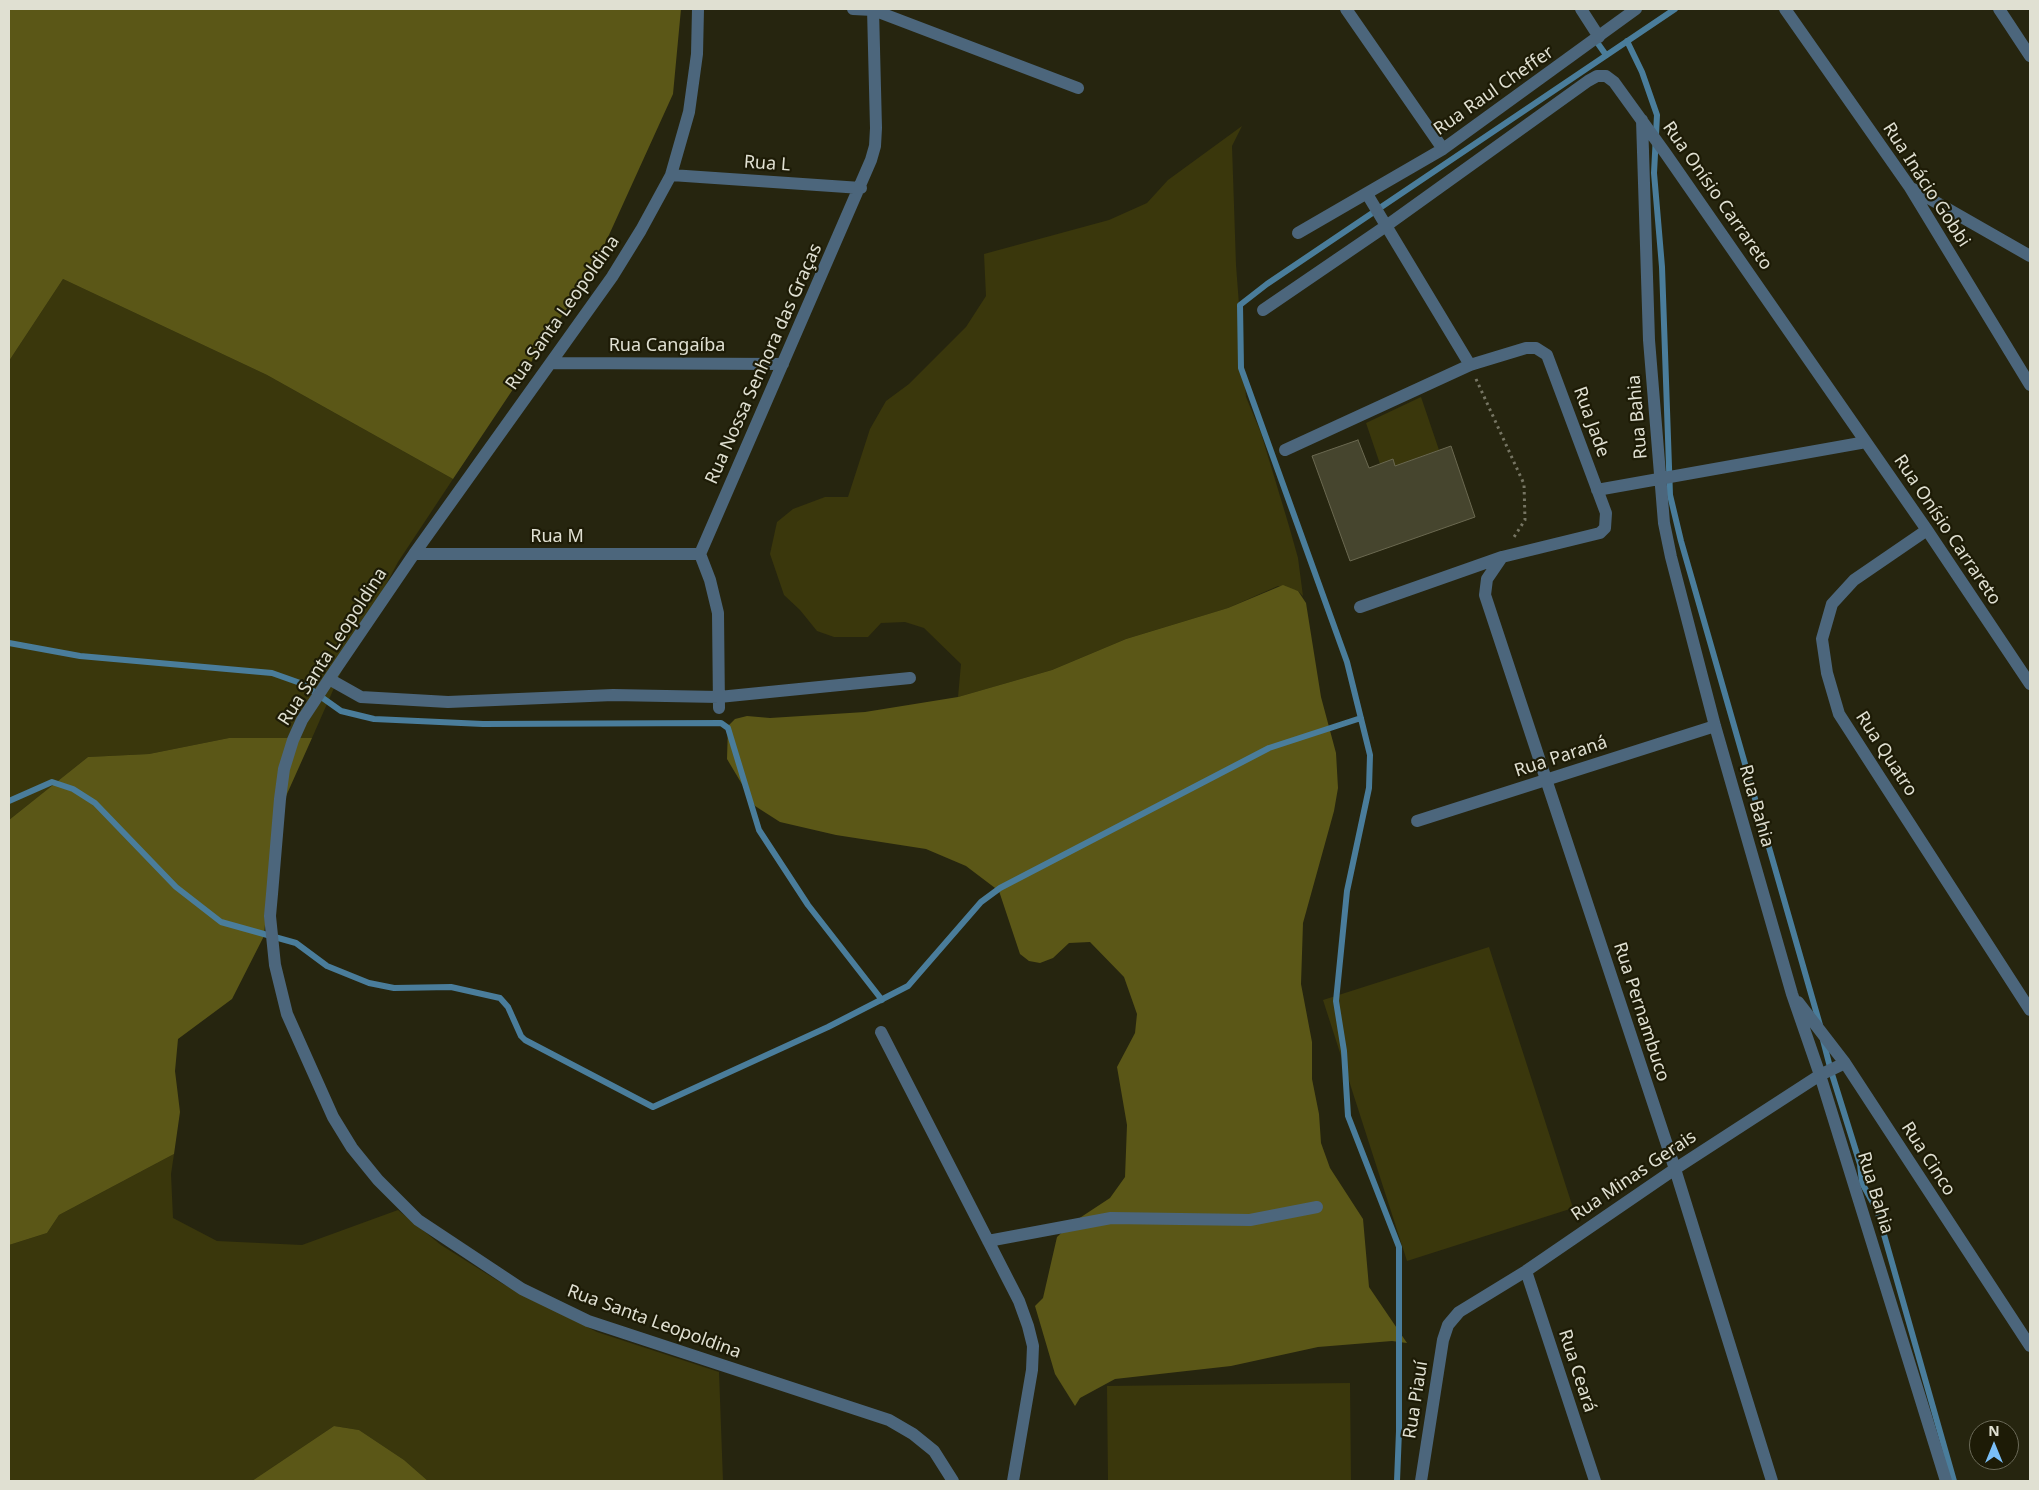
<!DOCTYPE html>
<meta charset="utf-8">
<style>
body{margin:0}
#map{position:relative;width:2039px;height:1490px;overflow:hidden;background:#26250f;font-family:"Noto Sans",sans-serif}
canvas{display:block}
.frame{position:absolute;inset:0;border:10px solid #e0e0d2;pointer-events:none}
.north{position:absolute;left:1969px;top:1420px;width:50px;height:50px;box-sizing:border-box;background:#1d1b06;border:1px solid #6b6a58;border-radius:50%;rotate:0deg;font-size:14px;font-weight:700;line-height:20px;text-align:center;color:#e0e0d2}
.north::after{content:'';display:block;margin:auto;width:18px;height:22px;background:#7abff8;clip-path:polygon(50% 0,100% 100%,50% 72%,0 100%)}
</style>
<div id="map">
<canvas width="2039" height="1490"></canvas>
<div class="frame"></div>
<div class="north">N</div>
</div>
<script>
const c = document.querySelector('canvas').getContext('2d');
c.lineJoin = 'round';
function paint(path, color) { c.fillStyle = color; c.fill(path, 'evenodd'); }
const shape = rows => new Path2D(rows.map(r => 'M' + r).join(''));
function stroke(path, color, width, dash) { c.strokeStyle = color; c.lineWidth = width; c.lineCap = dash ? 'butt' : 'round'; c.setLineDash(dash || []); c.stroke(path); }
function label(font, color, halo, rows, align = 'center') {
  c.font = font + ' "Noto Sans",sans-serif'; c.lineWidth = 4.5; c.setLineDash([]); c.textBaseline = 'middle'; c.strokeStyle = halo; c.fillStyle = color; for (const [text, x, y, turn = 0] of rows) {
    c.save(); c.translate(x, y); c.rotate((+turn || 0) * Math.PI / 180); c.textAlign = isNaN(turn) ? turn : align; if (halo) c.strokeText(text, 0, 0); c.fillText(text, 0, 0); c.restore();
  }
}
const green = shape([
 [1242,126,1232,146,1236,265,1246,397,1261,433,1289,526,1298,558,1303,596,1298,591,1278,586,1228,608,1126,639,1052,670,958,697,961,664,924,628,905,622,881,623,868,637,834,637,817,631,800,610,784,595,770,554,777,522,793,509,825,497,848,497,870,429,886,401,909,384,966,327,986,296,984,254,1109,220,1147,203,1168,180],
 [63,279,267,375,453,479,398,562,345,663,312,738,229,738,149,754,88,757,9,820,9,361],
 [1421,397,1439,450,1395,466,1393,460,1380,464,1366,423],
 [1489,947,1573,1208,1407,1261,1323,1000],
 [174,1154,171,1174,173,1218,217,1241,302,1245,398,1210,441,1245,503,1284,597,1332,719,1372,723,1481,428,1481,404,1460,359,1430,334,1426,252,1481,11,1481,9,1480,9,1245,47,1233,59,1215],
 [1350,1383,1351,1481,1108,1481,1107,1386]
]);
const forest = shape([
 [9,9,681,9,673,94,594,268,453,479,267,375,63,279,9,361],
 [1283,585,1298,591,1306,603,1321,697,1336,753,1338,788,1334,811,1303,923,1301,984,1312,1042,1312,1079,1319,1114,1321,1143,1330,1168,1363,1219,1369,1287,1407,1343,1392,1341,1318,1347,1231,1366,1115,1379,1080,1398,1075,1406,1055,1374,1035,1306,1043,1298,1057,1237,1072,1223,1110,1198,1125,1177,1127,1125,1117,1067,1135,1033,1137,1014,1124,977,1090,942,1069,943,1053,958,1040,963,1029,961,1020,954,999,891,966,866,926,849,836,835,780,822,755,806,727,759,728,726,735,719,747,716,770,718,865,712,958,697,1052,670,1126,639,1228,608],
 [229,738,312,738,274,823,264,936,232,999,178,1039,175,1071,180,1112,174,1154,59,1215,47,1233,9,1245,9,820,88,757,149,754],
 [334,1426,359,1430,404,1460,428,1481,252,1481]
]);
const stream = shape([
 [1594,38,1606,55],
 [1627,41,1642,72,1657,115,1654,173,1662,267,1670,495,1681,541,1820,1025],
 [9,643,80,656,272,673,303,684,341,711,374,719,483,724,721,723,728,728,759,830,808,905,882,1000],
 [9,801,52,782,73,789,95,803,176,887,221,922,296,943,327,966,369,983,394,988,451,987,500,998,508,1007,521,1036,525,1040,653,1107,828,1027,908,986,981,902,1000,888,1269,748,1361,718],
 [1823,1040,1831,1071,1860,1164,1862,1183,1877,1210,1954,1481],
 [1397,1481,1399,1431,1399,1247,1348,1116,1344,1051,1336,1001,1347,891,1369,788,1370,755,1347,662,1241,368,1240,305,1267,284,1675,9]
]);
const building = shape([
 [1358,440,1369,468,1393,459,1395,466,1451,446,1475,517,1350,561,1312,456,1358,440]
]);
const path = shape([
 [1476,379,1524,484,1525,520,1514,537]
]);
const minor = shape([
 [698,9,697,54,689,112,671,175,641,230,612,277,414,554,329,679,302,720,293,740,284,769,280,799,272,894,270,916,275,965,287,1014,333,1117,352,1148,378,1180,418,1220,522,1289,588,1321,889,1420,913,1434,934,1451,953,1481],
 [853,9,873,10,1078,88],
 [1346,9,1443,149],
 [1581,9,1599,37],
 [1785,9,1909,186,2030,385],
 [1999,9,2030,56],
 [1642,120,1649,340,1664,523,1671,557,1715,726,1792,994,1820,1075,1946,1481],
 [671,175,861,188],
 [1911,188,2030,256],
 [1367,194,1470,365],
 [1298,233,1443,149,1636,9],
 [1263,310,1386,226,1588,81,1597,76,1606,76,1614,82,1666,154,1927,530,2030,684],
 [551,363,783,364],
 [1285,450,1470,365,1526,348,1536,348,1547,355,1606,513,1605,528,1600,533,1502,557,1360,607],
 [1597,490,1866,442],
 [1927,530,1854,580,1832,604,1822,639,1827,673,1839,714,2030,1010],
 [414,554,700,554],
 [700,554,871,160,875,146,876,128,873,9],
 [700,554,710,580,718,613,719,708],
 [1502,557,1487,579,1485,595,1675,1169,1772,1481],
 [329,679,361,697,448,702,613,695,719,697,910,678],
 [1417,821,1715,726],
 [1798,1002,1845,1063,2030,1346],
 [881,1032,1019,1301,1028,1326,1033,1346,1032,1370,1013,1481],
 [988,1241,1111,1218,1250,1220,1317,1207],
 [1526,1271,1595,1481],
 [1421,1481,1443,1340,1448,1325,1459,1312,1526,1271,1675,1169,1820,1075,1845,1063]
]);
const streetNames = [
 ["Rua Raul Cheffer",1494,91,-35],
 ["Rua L",767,164,4],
 ["Rua Inácio Gobbi",1926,185,57],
 ["Rua Onísio Carrareto",1717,196,55],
 ["Rua Santa Leopoldina",563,313,-55],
 ["Rua Cangaíba",667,346],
 ["Rua Nossa Senhora das Graças",764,364,-66],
 ["Rua Bahia",1638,417,-95],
 ["Rua Jade",1591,422,70],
 ["Rua Onísio Carrareto",1947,530,56],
 ["Rua M",557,537],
 ["Rua Santa Leopoldina",333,647,-57],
 ["Rua Quatro",1886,754,57],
 ["Rua Paraná",1561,757,-18],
 ["Rua Bahia",1756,806,74],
 ["Rua Pernambuco",1641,1012,72],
 ["Rua Cinco",1928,1159,57],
 ["Rua Minas Gerais",1634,1176,-34],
 ["Rua Bahia",1875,1193,73],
 ["Rua Santa Leopoldina",654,1322,20],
 ["Rua Ceará",1577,1371,72],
 ["Rua Piauí",1416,1400,-81]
];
paint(green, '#3a370c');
paint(forest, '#5b5717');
stroke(stream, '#4a7d9b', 6);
paint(building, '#46452e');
stroke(building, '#6b6951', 1);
stroke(path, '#767563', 3, [2.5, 4]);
stroke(minor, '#4c667c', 12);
label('18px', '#e0e0d2', '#1d1b06', streetNames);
</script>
